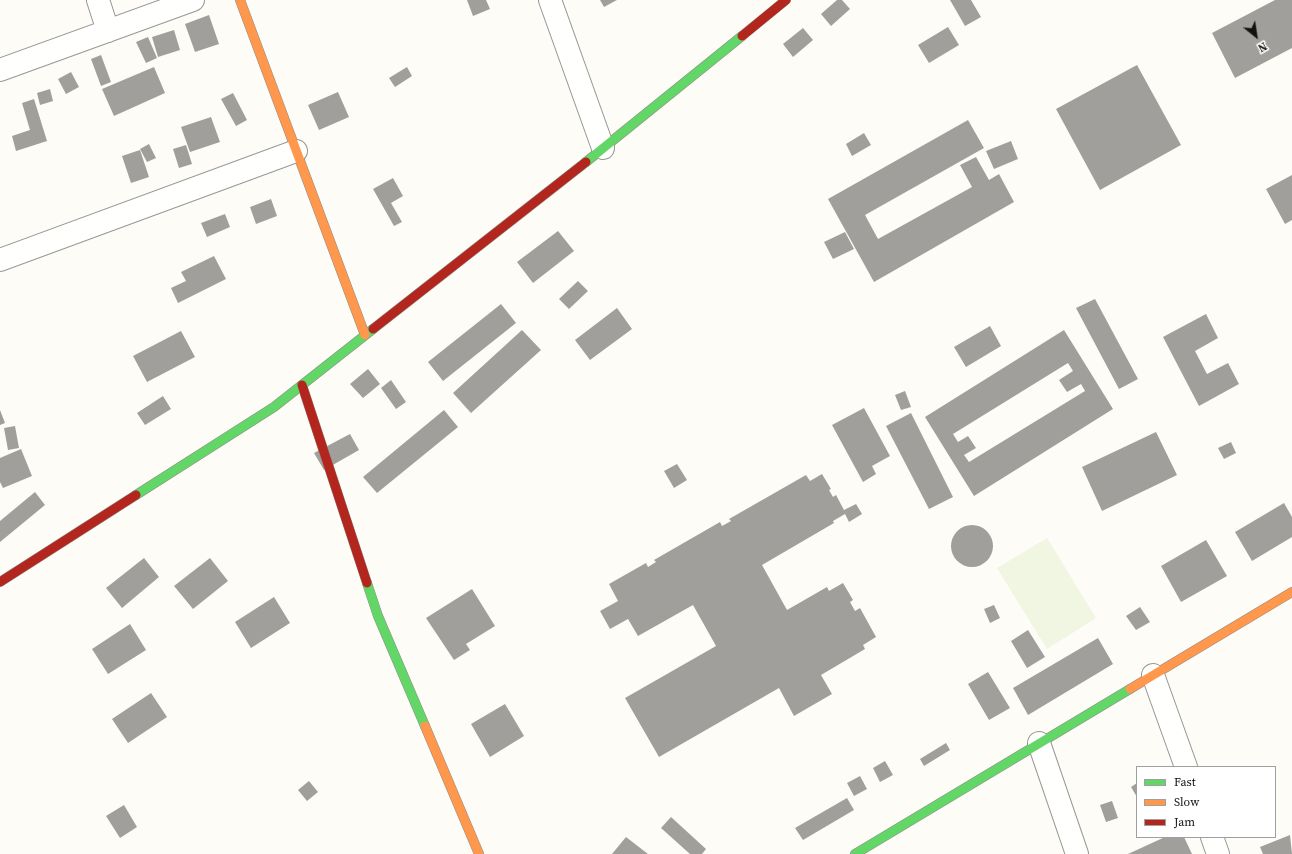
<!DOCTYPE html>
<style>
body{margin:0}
#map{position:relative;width:1292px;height:854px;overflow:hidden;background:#fdfcf7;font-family:"Source Serif 4",serif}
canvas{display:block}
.legend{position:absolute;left:1136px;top:766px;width:140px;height:72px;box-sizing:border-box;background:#fff;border:1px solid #a0a0a0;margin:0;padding:5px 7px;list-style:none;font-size:12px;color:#111}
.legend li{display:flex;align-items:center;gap:8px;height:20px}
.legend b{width:20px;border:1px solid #a0a0a0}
.north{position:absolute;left:1236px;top:16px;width:40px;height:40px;-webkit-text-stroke:3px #fff;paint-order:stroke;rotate:150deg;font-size:11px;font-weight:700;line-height:16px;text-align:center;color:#111}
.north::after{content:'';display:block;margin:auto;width:14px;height:18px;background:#111;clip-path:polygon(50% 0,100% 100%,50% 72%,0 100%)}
</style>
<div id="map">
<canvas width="1292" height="854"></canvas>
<ul class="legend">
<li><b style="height:5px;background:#63d668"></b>Fast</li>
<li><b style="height:5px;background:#ff974d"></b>Slow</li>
<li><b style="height:5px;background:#b3261e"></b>Jam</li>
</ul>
<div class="north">N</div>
</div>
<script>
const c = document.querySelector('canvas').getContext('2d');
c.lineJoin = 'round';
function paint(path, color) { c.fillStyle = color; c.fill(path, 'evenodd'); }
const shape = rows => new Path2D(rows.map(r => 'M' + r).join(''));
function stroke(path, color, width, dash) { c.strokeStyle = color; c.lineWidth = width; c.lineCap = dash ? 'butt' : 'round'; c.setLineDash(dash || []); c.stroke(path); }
const pitch = shape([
 [1047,538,1096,618,1047,649,997,568]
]);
const building = shape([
 [467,0,486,0,490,9,473,16],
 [600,0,617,0,604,7],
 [837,0,842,0,850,9,831,26,821,14],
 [950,0,971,0,981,17,965,26],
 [1275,0,1292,0,1292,48,1235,78,1212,33],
 [209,15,219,44,195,52,185,24],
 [948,27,959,45,929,63,918,45],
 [803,28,813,40,793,57,783,44],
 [174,30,180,50,158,57,152,37],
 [148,37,157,58,146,63,136,42],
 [101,55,111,82,101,86,91,59],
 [1137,65,1181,145,1100,190,1056,109],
 [154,67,165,93,114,116,102,89],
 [407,67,412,76,395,87,389,78],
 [71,72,79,87,66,94,58,79],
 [50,89,53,101,40,105,37,93],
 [338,92,349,117,319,130,308,105],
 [233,93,247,120,236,126,221,99],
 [34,99,47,141,16,151,12,136,30,130,22,103],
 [211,117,220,142,190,152,181,127],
 [968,120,984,148,865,215,878,239,972,187,960,165,976,157,989,180,999,174,1014,202,874,282,828,199],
 [864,133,871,145,852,156,846,144],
 [1011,141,1018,159,994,169,986,151],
 [149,144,156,158,147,162,140,149],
 [186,145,192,164,179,168,173,149],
 [140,150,149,177,131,183,122,156],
 [1292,175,1292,220,1285,224,1266,189],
 [393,178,403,196,391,203,402,222,394,226,373,189],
 [271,199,277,216,256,224,250,207],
 [225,214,230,227,207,237,201,223],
 [558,231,574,251,533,283,517,262],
 [845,232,854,249,833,259,824,242],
 [214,256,226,279,178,303,171,288,186,281,181,272],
 [578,281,588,291,569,309,559,299],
 [1095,299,1138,379,1119,389,1076,308],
 [501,304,516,323,443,381,428,362],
 [617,308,632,329,590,360,575,340],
 [1206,314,1218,338,1195,351,1207,374,1228,363,1239,384,1199,406,1163,337],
 [990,326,1001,346,966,367,954,347],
 [522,330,541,350,471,413,453,393],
 [1064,330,1113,409,974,496,925,417],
 [1068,363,1073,371,1059,380,1067,392,1081,384,1085,391,969,462,964,455,976,448,968,436,958,442,953,434],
 [181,331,195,357,147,382,133,356],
 [368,369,380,384,363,398,350,384],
 [391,380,406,402,396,409,381,388],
 [905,391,911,407,901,410,895,395],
 [163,396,171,409,145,425,137,413],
 [864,408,890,456,872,466,876,474,863,482,832,425],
 [0,410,5,423,0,425],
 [444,410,458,427,377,493,363,477],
 [911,413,953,497,929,509,886,426],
 [15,426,19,448,8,450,4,428],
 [1156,432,1177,475,1102,511,1082,467],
 [350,434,359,450,324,470,314,453],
 [1231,442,1236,453,1224,459,1218,448],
 [21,449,32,476,3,488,0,482,0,458],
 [677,464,687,480,674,488,664,471],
 [822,474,831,489,829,490,833,497,836,495,844,510,856,504,862,514,849,522,845,514,833,521,834,523,762,565,787,610,827,587,829,591,843,583,853,600,850,602,855,611,860,608,876,637,863,645,865,649,821,675,832,694,794,716,779,688,659,757,625,698,716,646,693,605,638,636,628,619,610,629,600,611,618,601,609,584,646,563,648,567,656,562,654,560,720,522,722,526,731,521,729,519,806,475,810,481],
 [35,492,45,505,0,542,0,521],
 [1284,503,1292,517,1292,537,1252,561,1235,532],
 '951 546a21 21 0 1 1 42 0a21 21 0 1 1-42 0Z',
 [1206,540,1227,576,1181,602,1161,566],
 [144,558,159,577,122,608,106,588],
 [210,558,228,581,193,609,174,586],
 [472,589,495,626,466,644,470,650,454,660,426,618],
 [274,597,290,623,251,648,235,622],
 [994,605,1000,618,990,623,984,609],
 [1140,607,1150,622,1136,630,1126,616],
 [130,624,146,650,108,674,92,649],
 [1028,630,1045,657,1027,668,1011,641],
 [1098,638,1113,664,1028,715,1013,688],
 [988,672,1010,708,989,720,968,684],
 [151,693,167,717,128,743,112,719],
 [505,704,524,736,490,757,471,724],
 [946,743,950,750,924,766,920,759],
 [885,761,893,775,880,782,873,768],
 [860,776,867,789,854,796,847,783],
 [309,781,318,792,307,801,298,790],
 [1137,783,1137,797,1131,787],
 [847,798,854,810,803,840,795,828],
 [1112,801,1118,818,1106,822,1100,805],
 [124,805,137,827,120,838,106,816],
 [671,817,706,849,702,854,690,854,661,828],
 [1290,835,1292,854,1263,854,1260,847],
 [626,837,648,854,612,854],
 [1165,837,1184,837,1192,854,1128,854]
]);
const street = shape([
 [98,0,108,31],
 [550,0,603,148],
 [0,70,193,0],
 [0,260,296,151],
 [1153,675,1186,767],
 [1039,743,1077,854],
 [1212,837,1218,854]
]);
const fast = shape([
 [586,162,742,36],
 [136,495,274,407,373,329],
 [367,583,378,616,425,726],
 [855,854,1130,689]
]);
const slow = shape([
 [240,0,365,335],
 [1130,689,1292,592],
 [425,726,479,854]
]);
const jam = shape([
 [742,36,786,0],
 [373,329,586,162],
 [302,385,367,583],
 [0,582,136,495]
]);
paint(pitch, '#f0f6e1');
paint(building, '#a19f9c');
stroke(street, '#979795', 24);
stroke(fast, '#8e8d8b', 10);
stroke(slow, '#8e8d8b', 10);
stroke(jam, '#8e8d8b', 10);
stroke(street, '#fffffe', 22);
stroke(fast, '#63d668', 9);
stroke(slow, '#ff974d', 9);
stroke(jam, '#b3261e', 9);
</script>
